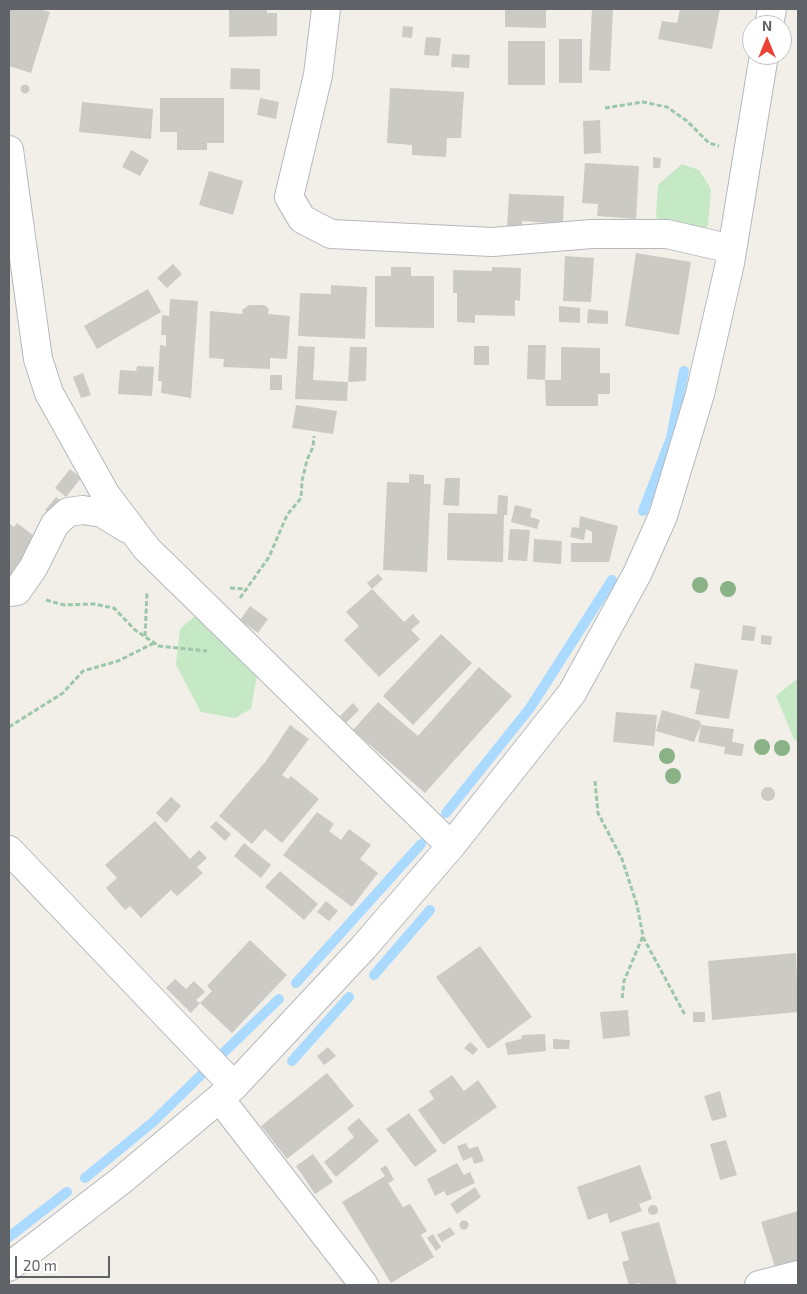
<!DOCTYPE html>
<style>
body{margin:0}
#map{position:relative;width:807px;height:1294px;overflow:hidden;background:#f1efe8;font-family:"Exo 2",sans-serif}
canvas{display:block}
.frame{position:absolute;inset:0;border:10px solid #5f6368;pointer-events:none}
.north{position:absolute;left:742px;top:15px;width:50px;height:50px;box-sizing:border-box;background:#fff;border:1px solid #bfc1c3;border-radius:50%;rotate:0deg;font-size:14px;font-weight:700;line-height:20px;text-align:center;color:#5f6368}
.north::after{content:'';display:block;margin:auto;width:18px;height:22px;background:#ea4335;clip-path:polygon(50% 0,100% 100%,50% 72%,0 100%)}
.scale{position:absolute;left:15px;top:1256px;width:95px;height:22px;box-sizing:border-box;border:2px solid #5f6368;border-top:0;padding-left:6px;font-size:15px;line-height:18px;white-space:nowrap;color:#5f6368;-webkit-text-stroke:4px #fff;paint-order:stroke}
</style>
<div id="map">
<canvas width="807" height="1294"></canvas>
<div class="frame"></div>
<div class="north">N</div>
<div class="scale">20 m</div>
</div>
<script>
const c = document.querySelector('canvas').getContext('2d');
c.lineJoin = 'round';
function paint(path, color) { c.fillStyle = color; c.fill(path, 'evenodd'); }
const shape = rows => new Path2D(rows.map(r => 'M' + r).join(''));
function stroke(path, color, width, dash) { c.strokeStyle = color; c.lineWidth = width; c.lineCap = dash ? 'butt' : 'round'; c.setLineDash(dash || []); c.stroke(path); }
const green = shape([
 [682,164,699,170,711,189,708,225,693,246,681,243,656,217,658,185],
 [196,615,257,675,251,709,235,718,201,712,176,665,180,629],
 [798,678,798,742,794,739,776,696]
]);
const stream = shape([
 [643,511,671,438,684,371],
 [446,813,530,708,612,580],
 [374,975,430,910],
 [296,983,421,844],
 [219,1057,279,999],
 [292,1061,349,997],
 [85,1178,153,1122,202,1074],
 [9,1237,67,1192]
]);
const building = shape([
 [9,9,39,9,50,12,31,73,9,66],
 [229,9,267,9,267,13,277,13,277,36,229,37],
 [505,9,546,9,546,28,505,27],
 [592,9,613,9,610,71,589,70],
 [680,9,720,9,712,49,658,39,662,21,677,23],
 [403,26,413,27,412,38,402,37],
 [426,37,441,38,439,56,424,55],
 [559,39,582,39,582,83,559,83],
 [508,41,545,41,545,85,508,85],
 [452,54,470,55,469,68,451,67],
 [231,68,260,69,260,90,230,89],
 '20.5 89a4.5 4.5 0 1 1 9 0a4.5 4.5 0 1 1-9 0Z',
 [390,88,464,92,461,138,447,138,446,157,412,155,412,145,387,143],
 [160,98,224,98,224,143,207,143,207,150,177,150,177,132,160,132],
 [260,98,279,102,276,119,257,115],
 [82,102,153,109,151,139,79,132],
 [600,120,601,153,584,154,583,121],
 [131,150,149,160,140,176,122,167],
 [653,157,661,158,660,168,653,168],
 [585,163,639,166,636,219,597,216,598,204,582,203],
 [209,171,243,181,233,215,199,205],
 [509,194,564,196,563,224,522,221,522,228,507,227],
 [636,253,691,262,679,335,625,326],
 [565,256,594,258,591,302,563,301],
 [173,264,182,274,167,288,157,278],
 [391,267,411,267,411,276,434,276,434,328,375,327,375,276,391,276],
 [492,267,521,268,520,301,515,300,515,316,475,315,475,323,457,322,457,293,453,293,453,270,492,271],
 [331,285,367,287,365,339,298,336,300,293,331,294],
 [148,289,161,312,97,349,84,326],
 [170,299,198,301,191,398,161,393,162,381,158,381,160,345,166,346,166,335,161,335,162,315,169,316],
 [249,305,264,305,269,309,268,314,290,316,287,359,270,358,270,369,223,367,224,359,209,358,210,311,243,314,242,310],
 [559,306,580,308,580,323,559,322],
 [588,309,608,311,608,324,587,323],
 [528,345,546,345,545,380,561,380,561,347,600,348,600,373,610,373,610,394,598,394,598,406,546,406,545,380,527,379],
 [298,346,315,347,313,380,348,382,350,347,367,347,366,381,348,382,347,401,295,399],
 [474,346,489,346,489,365,474,365],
 [137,366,154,367,152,396,118,394,120,370,136,371],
 [83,373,91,395,81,398,73,377],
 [270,375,282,375,282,390,270,390],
 [296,405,337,411,333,434,292,428],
 [70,469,81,478,66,497,55,488],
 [409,474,424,475,424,484,431,484,427,572,383,570,387,482,409,483],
 [445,478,460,478,459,506,443,505],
 [498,495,508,496,507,515,504,515,503,562,447,560,448,513,497,514],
 [56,497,63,502,53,516,45,510],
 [515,505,532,509,530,517,540,520,537,529,511,522],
 [580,516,618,526,609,562,571,562,571,543,592,543,592,532,586,529,584,540,570,537,572,527,579,528],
 [9,523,14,527,17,523,38,539,9,577],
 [510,529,530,530,527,561,508,560],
 [534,539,562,541,561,564,533,562],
 [378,574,383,579,372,589,404,622,413,614,420,622,411,630,420,639,379,677,344,640,359,626,346,612,372,589,367,583],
 [250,606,268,619,258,633,240,620],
 [743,625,756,627,754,641,741,640],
 [441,634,472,663,413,725,383,696],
 [761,635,772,636,771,645,761,644],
 [695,663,738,670,729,719,695,714,700,690,690,688],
 [479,667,512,696,425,793,353,730,378,702,418,736],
 [353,703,359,710,346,723,340,716],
 [662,710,700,721,701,725,734,729,732,742,744,744,742,756,724,754,725,747,698,742,701,725,694,742,656,731],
 [616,712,657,715,654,746,613,742],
 [290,725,309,739,282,775,288,779,291,776,319,799,282,843,265,829,252,844,219,816,266,761],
 '761 794a7 7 0 1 1 14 0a7 7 0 1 1-14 0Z',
 [171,797,181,806,166,823,156,813],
 [317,812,334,824,329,831,341,840,349,829,371,845,360,859,378,873,352,907,283,855],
 [155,821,190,859,199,850,207,858,197,867,203,873,177,896,171,890,141,918,130,906,125,910,106,888,117,878,105,865],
 [216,821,231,834,225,841,210,827],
 [244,843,271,865,261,878,234,856],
 [280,871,318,904,304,920,265,887],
 [326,901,338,911,329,921,317,912],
 [250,940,287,975,232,1033,200,1003,191,1013,166,988,175,979,186,989,194,981,205,992,196,1000,200,1003,212,991,207,986],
 [480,946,532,1017,488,1049,436,977],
 [796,953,798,1012,712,1020,708,961],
 [628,1010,630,1036,603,1039,600,1012],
 [693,1012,705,1012,705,1022,693,1022],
 [545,1034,546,1051,508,1055,505,1043,521,1039,522,1035],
 [553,1039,570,1040,569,1049,553,1049],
 [470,1042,478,1049,473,1055,464,1048],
 [328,1047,336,1056,324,1065,317,1056],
 [327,1073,354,1106,287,1159,261,1126],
 [452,1075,464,1091,478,1080,497,1107,443,1145,418,1110,434,1099,429,1091],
 [720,1091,727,1117,712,1121,704,1096],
 [409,1113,437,1151,415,1167,386,1129],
 [359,1118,379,1141,336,1177,324,1162,354,1137,347,1128],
 [726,1140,737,1175,720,1180,710,1144],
 [466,1143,469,1149,478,1146,484,1161,474,1164,472,1157,463,1161,457,1146],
 [313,1154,333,1182,315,1194,296,1166],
 [457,1163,464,1175,470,1172,475,1183,447,1196,444,1191,435,1196,427,1179],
 [386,1165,394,1180,388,1183,403,1207,410,1204,427,1231,421,1235,434,1257,391,1283,342,1202,385,1176,380,1169],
 [640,1165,652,1199,639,1204,642,1211,610,1223,607,1213,588,1220,577,1187],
 [475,1187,481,1197,457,1214,450,1204],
 '648 1210a5 5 0 1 1 10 0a5 5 0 1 1-10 0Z',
 [798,1211,798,1264,776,1270,761,1222],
 '459.5 1225a4.5 4.5 0 1 1 9 0a4.5 4.5 0 1 1-9 0Z',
 [659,1222,677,1285,641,1285,640,1283,629,1285,622,1262,629,1260,621,1232],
 [450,1227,455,1234,442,1242,437,1235],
 [433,1234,441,1247,436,1251,427,1238]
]);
const path = shape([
 [605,108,643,102,667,107,687,121,709,143,719,146],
 [230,588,245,589],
 [240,598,269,557,287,515,301,498,302,481,307,460,313,447,314,436],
 [46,600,64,605,94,604,114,608,135,630,159,646,207,651],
 [145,636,147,592],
 [9,727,63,693,83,671,118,661,154,643],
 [595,781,598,813,622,859,637,905,643,936,624,981,622,1000],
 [643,937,685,1015]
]);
const minor = shape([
 [326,9,318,75,289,197,302,219,331,234,492,242,592,234,667,234,732,249],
 [769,25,772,9],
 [9,150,38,359,49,393,106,495,147,549,451,846],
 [9,592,17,591,33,568,55,524,68,512,83,510,102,513,128,529],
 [9,850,234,1086],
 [220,1099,364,1285],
 [9,1267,123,1179,234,1086,363,948,451,846,572,693,637,574,663,516,700,394,730,263,764,55],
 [759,1285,798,1275]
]);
const trees = [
 [700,585],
 [728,589],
 [762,747],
 [782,748],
 [667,756],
 [673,776]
];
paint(green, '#c5e8c5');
stroke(stream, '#aadaff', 10);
paint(building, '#cccac5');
stroke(minor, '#b5b8bc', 30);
stroke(path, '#9cc7a9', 3, [5, 2.5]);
stroke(minor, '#fff', 28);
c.fillStyle = '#89b387';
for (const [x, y] of trees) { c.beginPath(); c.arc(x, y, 8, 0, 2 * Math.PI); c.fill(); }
</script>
